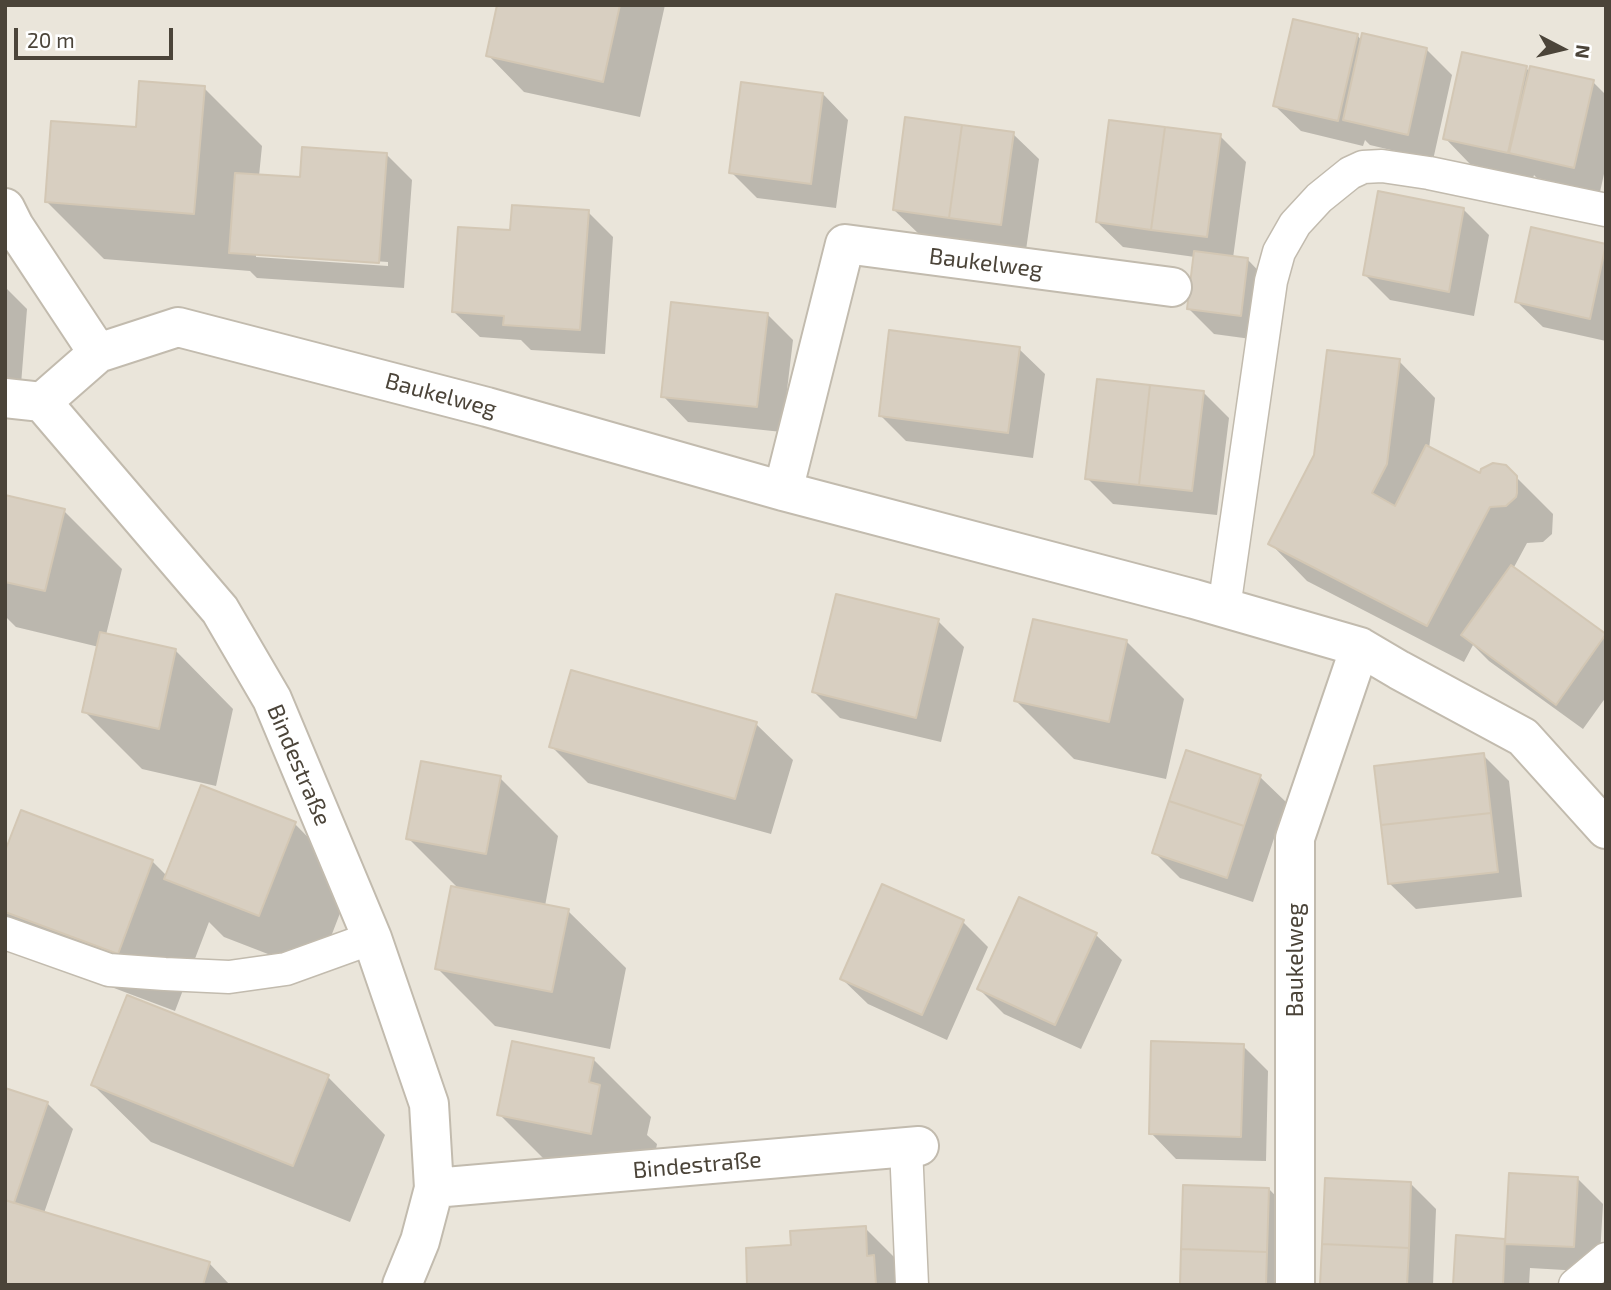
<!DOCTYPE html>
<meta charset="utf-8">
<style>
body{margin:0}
#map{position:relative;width:1611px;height:1290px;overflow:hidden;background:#f6f3ec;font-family:"Exo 2",sans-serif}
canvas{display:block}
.frame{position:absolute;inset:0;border:7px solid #4b4439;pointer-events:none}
.north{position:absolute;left:1527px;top:14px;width:70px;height:70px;-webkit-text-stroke:5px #fff;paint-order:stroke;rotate:97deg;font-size:19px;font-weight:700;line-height:28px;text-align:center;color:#4b4439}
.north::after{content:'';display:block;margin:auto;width:24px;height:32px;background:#4b4439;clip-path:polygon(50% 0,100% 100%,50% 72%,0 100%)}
.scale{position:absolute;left:14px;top:28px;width:159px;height:32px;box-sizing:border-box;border:4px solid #4b4439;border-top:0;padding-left:9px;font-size:21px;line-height:24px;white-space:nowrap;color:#4b4439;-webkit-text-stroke:5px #fff;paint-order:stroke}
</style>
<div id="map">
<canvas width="1611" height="1290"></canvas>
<div class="frame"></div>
<div class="north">N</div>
<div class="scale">20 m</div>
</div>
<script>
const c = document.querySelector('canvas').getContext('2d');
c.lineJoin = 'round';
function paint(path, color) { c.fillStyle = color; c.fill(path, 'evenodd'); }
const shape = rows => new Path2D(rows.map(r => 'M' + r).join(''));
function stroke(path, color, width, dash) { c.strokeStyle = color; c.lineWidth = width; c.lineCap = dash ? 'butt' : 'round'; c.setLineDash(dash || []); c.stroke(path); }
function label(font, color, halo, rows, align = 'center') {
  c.font = font + ' "Exo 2",sans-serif'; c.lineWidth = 5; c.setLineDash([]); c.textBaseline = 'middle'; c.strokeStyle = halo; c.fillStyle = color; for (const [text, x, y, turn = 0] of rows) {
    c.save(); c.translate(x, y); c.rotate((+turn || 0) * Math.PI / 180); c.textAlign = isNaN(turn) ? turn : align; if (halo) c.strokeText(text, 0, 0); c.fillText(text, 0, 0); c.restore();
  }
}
const residential = shape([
 [5,5,1606,5,1606,1285,5,1285]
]);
const shadow = shape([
 [499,5,665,5,640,117,524,92,488,55],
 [1357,35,1362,41,1426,49,1452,75,1433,160,1370,145,1365,140,1363,146,1301,131,1275,106],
 [1526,68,1530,72,1593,82,1606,95,1606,165,1600,192,1537,178,1534,175,1533,178,1470,164,1445,138],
 [204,88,262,146,259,176,302,179,386,154,412,180,404,288,257,278,250,271,104,259,46,201,137,129],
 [256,253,388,262,388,266,256,257],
 [823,94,848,120,836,208,757,198,731,172],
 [1013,134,1039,159,1026,250,920,235,894,210],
 [1220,136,1246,162,1233,258,1248,260,1273,286,1266,341,1214,334,1189,309,1195,257,1123,247,1097,222],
 [1464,210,1489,235,1474,316,1390,300,1365,275],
 [588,212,613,237,605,354,531,350,521,340,480,337,454,312,511,232],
 [1533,229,1606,246,1606,341,1543,327,1517,302],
 [5,287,27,309,20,397,5,396],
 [767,314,793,340,782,432,688,422,663,396],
 [1019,349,1045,374,1033,458,906,441,881,416],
 [1399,361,1435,398,1429,449,1481,476,1516,477,1553,514,1552,534,1543,542,1527,543,1513,569,1606,636,1606,697,1583,729,1489,661,1473,645,1464,662,1307,581,1271,544],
 [1203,392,1229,418,1217,515,1113,504,1087,478],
 [5,497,64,511,122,569,106,635,176,651,233,709,216,786,142,769,84,711,99,647,16,627,5,616],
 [938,621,964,647,941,742,840,718,814,692],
 [1126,641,1184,699,1166,779,1074,759,1016,701],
 [756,724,793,760,771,834,588,783,551,746],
 [1187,752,1260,777,1286,802,1253,902,1180,878,1154,852],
 [1483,755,1509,781,1522,897,1416,909,1390,884],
 [500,778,558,836,545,906,568,911,626,968,610,1049,495,1026,437,968,459,889,408,838],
 [295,824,352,882,317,973,224,937,209,922,175,1011,45,962,5,923,5,856,152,861,167,876],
 [963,922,988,947,947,1040,868,1004,842,979],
 [1096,935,1122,960,1081,1049,1004,1014,979,989],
 [1243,1046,1268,1071,1266,1161,1176,1159,1151,1133],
 [593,1059,651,1117,647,1135,657,1144,648,1190,557,1172,499,1114],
 [328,1077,385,1135,350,1222,151,1142,93,1085],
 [5,1090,47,1103,73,1129,44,1213,209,1263,230,1285,5,1285],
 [1578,1179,1603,1204,1599,1272,1530,1268,1529,1285,1455,1285,1457,1237,1507,1241],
 [1411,1184,1436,1209,1433,1285,1321,1285],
 [1269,1189,1294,1215,1292,1285,1181,1285],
 [865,1228,922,1285,749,1285,793,1247]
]);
const building = shape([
 [497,5,620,5,603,82,486,56,497,5],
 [1293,19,1358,34,1338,121,1273,106,1293,19],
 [1362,33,1427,48,1408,135,1343,120,1362,33],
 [1462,52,1527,66,1508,153,1443,139,1462,52],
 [1530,66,1594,80,1574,168,1509,153,1530,66],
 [139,81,205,86,194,214,45,202,51,121,136,127,139,81],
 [741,82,823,93,811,184,729,173,741,82],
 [905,117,962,125,949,218,893,210,905,117],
 [1109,120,1165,127,1151,230,1096,222,1109,120],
 [962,125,1014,132,1001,225,949,218,962,125],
 [1165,127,1221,134,1207,237,1151,230,1165,127],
 [302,147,387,153,379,263,229,253,235,173,300,177,302,147],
 [1378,191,1464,208,1449,292,1363,275,1378,191],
 [512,205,589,210,580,330,503,325,504,316,452,312,458,227,510,230,512,205],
 [1531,227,1606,244,1590,319,1515,302,1531,227],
 [1194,251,1248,258,1241,316,1187,309,1194,251],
 [671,302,768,313,757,407,661,397,671,302],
 [889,330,1020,347,1008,433,879,416,889,330],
 [1327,350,1400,359,1387,464,1372,493,1395,506,1426,445,1480,473,1481,469,1493,463,1506,465,1517,476,1517,493,1516,497,1506,506,1490,507,1427,626,1268,544,1314,455,1327,350],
 [1097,379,1150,385,1139,485,1085,479,1097,379],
 [1150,385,1204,391,1192,491,1139,485,1150,385],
 [5,495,65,509,45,591,5,582,5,495],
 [1511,565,1606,634,1556,705,1461,635,1511,565],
 [836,594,939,619,916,718,812,692,836,594],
 [1033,619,1127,640,1109,722,1014,701,1033,619],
 [100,632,176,649,159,729,82,712,100,632],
 [571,670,757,722,735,799,549,747,571,670],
 [1186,750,1261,775,1244,826,1169,801,1186,750],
 [1484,753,1491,813,1381,825,1374,766,1484,753],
 [421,761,501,776,486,854,406,839,421,761],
 [201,785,296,822,259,916,164,879,201,785],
 [1169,801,1244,826,1227,878,1152,853,1169,801],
 [21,810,153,860,118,954,5,912,5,851,21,810],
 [1491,813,1498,872,1388,884,1381,825,1491,813],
 [882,884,964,920,922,1015,840,979,882,884],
 [451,886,569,909,552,992,435,969,451,886],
 [1019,897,1097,933,1055,1025,977,989,1019,897],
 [127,995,329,1075,293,1166,91,1085,127,995],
 [512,1041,594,1058,589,1082,600,1085,591,1134,497,1115,512,1041],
 [1151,1041,1244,1044,1241,1137,1149,1134,1151,1041],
 [5,1088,48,1102,14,1203,5,1200,5,1088],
 [1509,1173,1578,1177,1574,1247,1505,1244,1509,1173],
 [1325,1178,1411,1182,1409,1248,1322,1244,1325,1178],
 [1183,1185,1269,1188,1267,1252,1181,1249,1183,1185],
 [5,1200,210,1262,203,1285,5,1285,5,1200],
 [866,1226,867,1256,874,1255,876,1285,747,1285,746,1248,791,1245,790,1231,866,1226],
 [1456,1235,1505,1239,1503,1285,1453,1285,1456,1235],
 [1322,1244,1409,1248,1407,1285,1320,1285,1322,1244],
 [1181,1249,1267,1252,1266,1285,1180,1285,1181,1249]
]);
const lane = shape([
 [1224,608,1271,281,1279,252,1295,224,1319,198,1350,173,1363,167,1382,166,1429,173,1606,210],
 [5,933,109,970,165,974,229,977,286,969,372,938],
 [906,1147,912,1285],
 [1575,1285,1606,1259]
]);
const street = shape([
 [5,208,14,226,98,353],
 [5,398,42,402,98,353,178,327,487,407,783,491,1194,599,1360,647,1399,670,1523,737,1606,829],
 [42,402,220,610,272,699,372,938,429,1104,434,1188,420,1241,402,1285],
 [783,491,845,244,1172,287],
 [434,1188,919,1146],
 [1295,1285,1295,838,1360,647]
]);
const streetNames = [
 ["Baukelweg",986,263,7],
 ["Baukelweg",441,395,15],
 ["Bindestraße",299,765,67],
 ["Baukelweg",1295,960,-90],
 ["Bindestraße",697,1165,-5]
];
paint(residential, '#eae5da');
paint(shadow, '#0003');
paint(building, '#d8cfc1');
stroke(building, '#d3c7b4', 2);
stroke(lane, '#c2bbae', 35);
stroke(street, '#c2bbae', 42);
stroke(lane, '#fff', 32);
stroke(street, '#fff', 38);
label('23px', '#4b4439', '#fff', streetNames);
</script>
